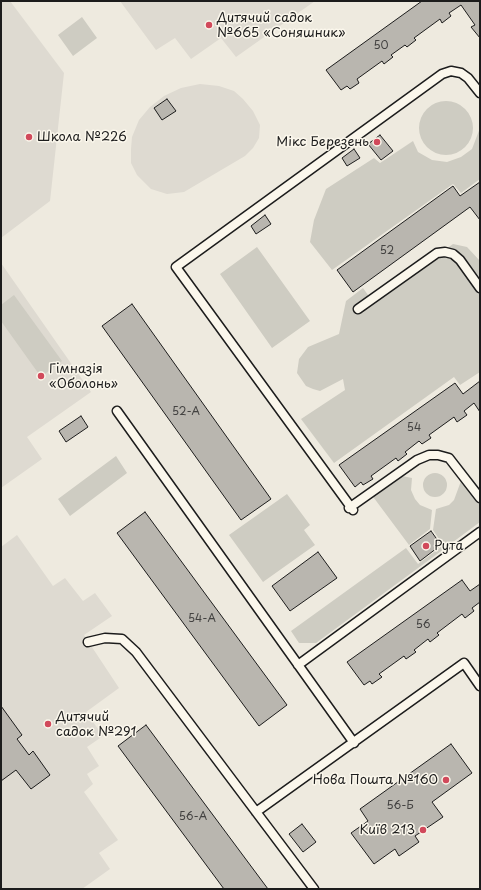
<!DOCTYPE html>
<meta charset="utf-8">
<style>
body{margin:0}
#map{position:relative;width:481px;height:890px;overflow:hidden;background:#eeeadf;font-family:"Playpen Sans",sans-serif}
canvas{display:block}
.frame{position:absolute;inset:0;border:2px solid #1c1c1c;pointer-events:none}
</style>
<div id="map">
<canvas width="481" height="890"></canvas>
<div class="frame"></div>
</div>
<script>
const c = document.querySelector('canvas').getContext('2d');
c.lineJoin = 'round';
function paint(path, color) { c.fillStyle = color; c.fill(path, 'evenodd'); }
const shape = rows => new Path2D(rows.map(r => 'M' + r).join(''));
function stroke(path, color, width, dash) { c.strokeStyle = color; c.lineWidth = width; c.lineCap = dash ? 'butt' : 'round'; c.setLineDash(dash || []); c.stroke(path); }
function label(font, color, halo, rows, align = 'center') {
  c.font = font + ' "Playpen Sans",sans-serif'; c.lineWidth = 3; c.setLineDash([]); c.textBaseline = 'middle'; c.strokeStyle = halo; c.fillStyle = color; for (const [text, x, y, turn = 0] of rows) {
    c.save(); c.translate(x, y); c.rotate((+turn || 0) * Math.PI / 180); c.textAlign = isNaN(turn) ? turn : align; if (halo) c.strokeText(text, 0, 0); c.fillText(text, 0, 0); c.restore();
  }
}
const built = shape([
 [1,1,10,1,64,73,50,201,1,238],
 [120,1,315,1,236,57,221,38,191,59,175,38,156,50],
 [200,84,219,86,234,91,243,99,253,111,260,125,259,138,253,148,245,156,184,192,167,194,151,189,137,175,131,163,131,149,132,137,139,120,150,107,164,96,181,88],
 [1,263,91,392,27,437,42,459,1,488],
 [17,535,53,586,65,578,83,601,95,593,112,616,84,635,119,688,86,712,103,736,87,747,99,766,87,774,93,784,84,792,118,840,99,853,110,869,82,889,1,889,1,547]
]);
const green = shape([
 [82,17,97,38,73,56,58,35],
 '419 128a27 27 0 1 1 54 0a27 27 0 1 1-54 0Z',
 [480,128,480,179,461,193,453,184,332,270,310,242,314,220,326,189,374,158,380,163,413,141,418,152,432,160,447,162,461,157,472,149],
 [453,244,467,247,480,261,480,372,460,385,454,377,334,463,301,419,345,390,343,379,320,391,313,389,306,386,297,373,299,359,308,347,339,334,346,301,363,288,373,302],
 [257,247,310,321,272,348,220,274],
 [14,295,62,361,41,377,1,321,1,305],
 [116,456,127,473,70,516,58,499],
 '423 485a12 12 0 1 1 24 0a12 12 0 1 1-24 0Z',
 [397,475,412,478,411,490,415,499,420,505,432,510,430,529,409,545,371,494],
 [461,481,476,493,480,500,480,522,445,548,433,530,436,509,449,505,454,500],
 [287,494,310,525,304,530,315,545,263,582,229,535],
 [442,546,444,549,316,643,299,643,291,631,406,548,418,564]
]);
const building = shape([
 [422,1,480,1,480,38,471,27,475,25,461,5,449,13,451,16,442,23,440,19,414,38,416,40,407,47,405,45,391,55,393,57,384,64,382,61,357,79,359,83,350,89,347,86,341,90,326,70,422,1],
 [167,99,176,111,162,120,154,108,167,99],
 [380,135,393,151,381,160,368,144,380,135],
 [354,149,360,158,347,166,342,158,354,149],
 [480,182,480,220,470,207,353,292,337,270,453,186,460,196,480,182],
 [265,215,271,224,256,234,251,226,265,215],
 [132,304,271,499,241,520,102,326,132,304],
 [480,381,480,412,474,403,464,411,467,415,457,422,454,417,429,435,431,438,422,444,419,441,405,452,407,454,398,461,396,458,371,476,373,479,363,485,361,482,355,487,339,465,455,383,463,394,480,381],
 [81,416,88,427,66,442,59,431,81,416],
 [145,512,287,705,259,726,117,533,145,512],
 [431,531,441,545,420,561,410,546,431,531],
 [318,552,337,578,290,611,272,586,318,552],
 [462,580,470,591,480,584,480,602,472,608,474,611,465,618,462,614,437,633,439,635,430,642,428,639,414,650,416,652,406,659,404,656,379,674,382,677,372,684,370,681,364,685,347,662,462,580],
 [1,706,22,735,17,739,29,755,33,751,50,775,31,789,16,770,1,781,1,706],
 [146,725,268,889,224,889,118,746,146,725],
 [451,744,472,773,432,802,443,817,415,836,419,842,399,856,395,849,374,864,351,833,368,821,360,809,451,744],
 [302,824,316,842,303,852,289,834,302,824]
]);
const lane = shape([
 [358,309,437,253,445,252,453,254,460,260,480,288],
 [117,411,354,743],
 [349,508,417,460,429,455,438,455,449,458,480,498],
 [353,510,176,267,442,74,451,71,461,73,468,78,480,93],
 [88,642,105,638,122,639,136,652,314,889],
 [298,665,480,532],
 [256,812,464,663,480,686]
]);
const markers = [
 [209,25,4,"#d1495b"],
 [29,137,4,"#d1495b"],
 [377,142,4,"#d1495b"],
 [41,376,4,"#d1495b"],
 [426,546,4,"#d1495b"],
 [48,724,4,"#d1495b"],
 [446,780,4,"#d1495b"],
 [423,830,4,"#d1495b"]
];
const numberNames = [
 ["50",381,46],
 ["52",387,251],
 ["52-А",186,412],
 ["54",414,428],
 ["54-А",202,619],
 ["56",423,625],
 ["56-Б",400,806],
 ["56-А",193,817]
];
const poiNames = [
 ["Дитячий садок",217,18],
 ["№665 «Соняшник»",217,33],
 ["Школа №226",37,137],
 ["Мікс Березень",369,142,"right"],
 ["Гімназія",49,369],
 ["«Оболонь»",49,384],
 ["Рута",434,546],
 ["Дитячий",56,717],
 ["садок №291",56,732],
 ["Нова Пошта №160",438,780,"right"],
 ["Київ 213",415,830,"right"]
];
paint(built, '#dedad1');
paint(green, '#ceccc2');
paint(building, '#b9b6af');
stroke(building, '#1c1c1c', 1);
stroke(lane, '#1c1c1c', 11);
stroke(lane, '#fbf7ec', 8);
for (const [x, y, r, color] of markers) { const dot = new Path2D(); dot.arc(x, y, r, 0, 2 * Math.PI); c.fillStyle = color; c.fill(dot); stroke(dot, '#fbf7ec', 1.5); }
label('11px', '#434241', null, numberNames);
label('13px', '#1c1c1c', '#fbf7ec', poiNames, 'left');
</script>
